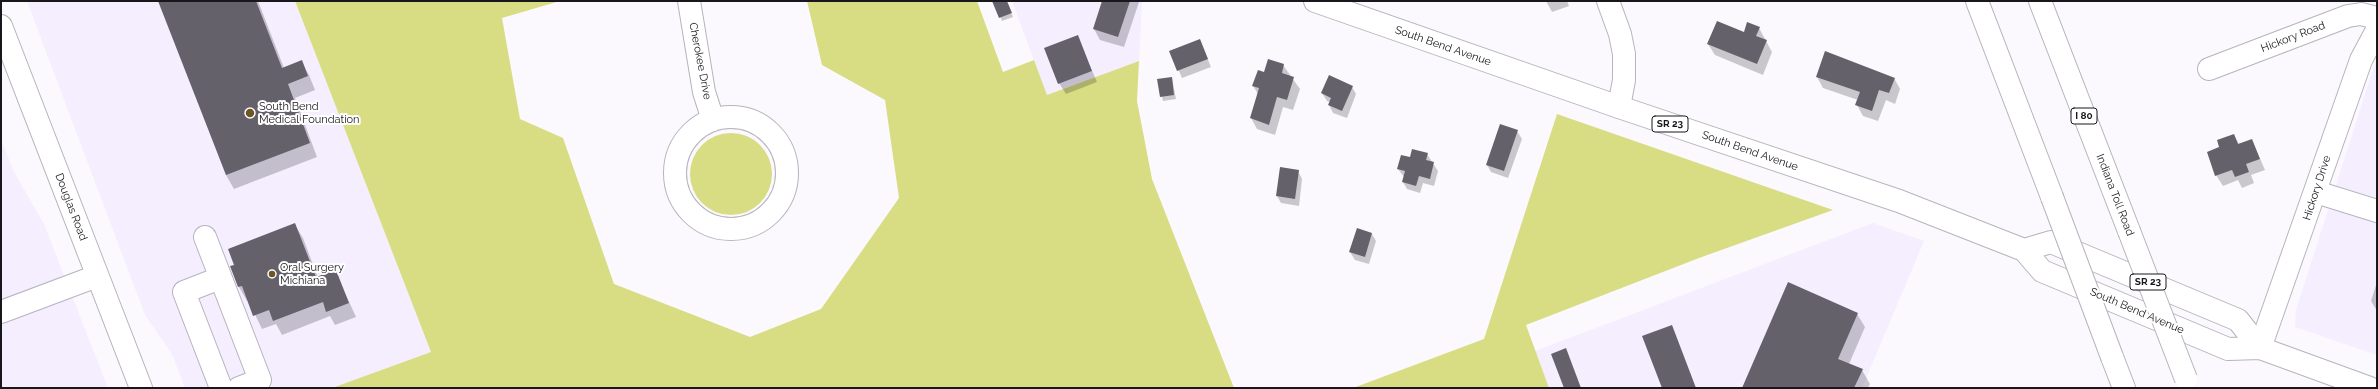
<!DOCTYPE html>
<style>
body{margin:0}
#map{position:relative;width:2378px;height:389px;overflow:hidden;background:#fbf9fe;font-family:Raleway,sans-serif}
canvas{display:block}
.frame{position:absolute;inset:0;border:2px solid #18171b;pointer-events:none}
</style>
<div id="map">
<canvas width="2378" height="389"></canvas>
<div class="frame"></div>
</div>
<script>
const c = document.querySelector('canvas').getContext('2d');
c.lineJoin = 'round';
function paint(path, color) { c.fillStyle = color; c.fill(path, 'evenodd'); }
const shape = rows => new Path2D(rows.map(r => 'M' + r).join(''));
function stroke(path, color, width, dash) { c.strokeStyle = color; c.lineWidth = width; c.lineCap = dash ? 'butt' : 'round'; c.setLineDash(dash || []); c.stroke(path); }
function label(font, color, halo, rows, align = 'center') {
  c.font = font + ' Raleway,sans-serif'; c.lineWidth = 4; c.setLineDash([]); c.textBaseline = 'middle'; c.strokeStyle = halo; c.fillStyle = color; for (const [text, x, y, turn = 0] of rows) {
    c.save(); c.translate(x, y); c.rotate((+turn || 0) * Math.PI / 180); c.textAlign = isNaN(turn) ? turn : align; if (halo) c.strokeText(text, 0, 0); c.fillText(text, 0, 0); c.restore();
  }
}
const built = shape([
 [27,1,295,1,431,352,332,388,185,388,172,354,145,315],
 [1012,1,1142,1,1139,61,1047,95],
 [2377,57,2377,355,2295,327,2296,310],
 [1,140,14,172,44,224,108,388,1,388],
 [1873,223,1924,241,1862,388,1549,388,1535,351]
]);
const green = shape([
 [295,1,560,1,502,18,520,119,563,138,614,284,750,337,821,309,899,198,885,100,822,65,807,1,977,1,1003,72,1034,60,1047,95,1139,61,1137,101,1152,179,1234,388,332,388,431,352],
 [1557,114,1833,210,1699,258,1526,325,1549,388,1353,388,1484,339],
 '690 174a41 41 0 1 1 82 0a41 41 0 1 1-82 0Z'
]);
const shadow = shape([
 [160,1,258,1,284,68,301,61,309,75,315,90,295,98,317,157,234,189,226,175],
 [994,1,1006,1,1013,17,1002,21],
 [1103,1,1139,2,1124,47,1100,40,1094,29],
 [1546,1,1567,1,1569,6,1552,12],
 [1759,28,1772,52,1763,75,1715,55,1708,44],
 [1077,36,1097,82,1066,94,1059,83],
 [1200,40,1211,67,1182,78,1171,52],
 [1283,65,1300,89,1293,110,1283,107,1275,135,1257,129,1251,118,1258,94,1253,86,1265,73],
 [1817,77,1894,78,1900,89,1895,104,1886,100,1878,121,1863,116,1857,105,1858,100,1823,88],
 [1172,78,1176,99,1163,101,1158,80],
 [1352,87,1356,94,1347,118,1333,113,1329,105,1330,102,1327,101,1322,93],
 [1517,131,1522,139,1508,178,1491,172,1487,165],
 [2234,135,2239,144,2252,140,2265,170,2251,175,2254,183,2242,188,2238,180,2223,186,2216,175,2221,148],
 [1427,154,1438,171,1434,186,1423,183,1420,193,1407,189,1403,182,1404,177,1398,169,1411,158],
 [1298,171,1302,179,1299,206,1281,203,1277,196],
 [295,225,303,238,318,278,335,271,356,317,335,325,330,316,282,335,276,324,262,329,248,300,247,301,239,287,231,267],
 [1372,234,1376,241,1369,264,1355,260,1350,252],
 [2377,282,2377,311,2371,301],
 [1857,314,1865,327,1849,364,1862,370,1870,384,1868,388,1743,388]
]);
const building = shape([
 [158,1,256,1,282,68,302,60,308,76,288,84,310,143,226,175],
 [992,1,1007,1,1012,13,999,18],
 [1102,1,1130,1,1118,37,1093,29],
 [1717,21,1744,32,1747,22,1760,27,1756,36,1767,40,1757,64,1707,44],
 [1078,35,1092,71,1058,84,1044,48],
 [1200,39,1208,59,1177,71,1169,51],
 [1825,51,1895,78,1889,93,1879,90,1872,111,1855,105,1860,92,1816,77],
 [1268,59,1284,64,1282,73,1294,77,1287,100,1277,97,1269,125,1250,118,1259,88,1252,86,1258,70,1264,72],
 [1329,75,1353,86,1342,111,1328,105,1331,98,1321,93],
 [1172,77,1174,95,1160,97,1157,79],
 [1500,124,1518,130,1504,171,1486,165],
 [2234,134,2238,144,2252,139,2260,159,2246,164,2249,172,2235,177,2232,170,2215,176,2207,152,2219,147,2217,140],
 [1412,149,1428,153,1426,160,1434,162,1430,179,1419,176,1416,186,1402,182,1405,171,1397,169,1401,155,1410,157],
 [1280,167,1299,170,1295,199,1276,196],
 [295,223,316,277,336,270,349,303,326,312,323,302,273,321,269,310,253,316,242,286,238,287,230,266,234,265,228,249],
 [1357,228,1372,233,1365,257,1349,252],
 [1788,282,1858,313,1838,359,1863,369,1854,388,1742,388],
 [1672,325,1696,388,1662,388,1642,336],
 [1566,348,1581,388,1564,388,1551,354]
]);
const minor = shape([
 [689,1,704,92,713,120],
 [1608,1,1620,34,1624,54,1624,80,1619,107],
 [1,26,141,388],
 [2209,69,2348,16,2361,14,2377,18],
 '675 173a56 56 0 1 1 112 0a56 56 0 1 1-112 0Z',
 [2316,192,2377,211],
 [205,237,260,380,239,388],
 [220,278,184,292,221,388],
 [1,312,97,276],
 [2260,348,2361,60,2377,30]
]);
const major = shape([
 [1315,1,1619,107,1899,201,2024,250,2042,271,2228,349,2260,348,2370,388],
 [2024,250,2051,242,2238,320,2260,348]
]);
const highway = shape([
 [1977,1,2052,197],
 [2040,1,2129,231],
 [2112,357,2124,388]
]);
const highwayBridge = shape([
 [2052,197,2112,357],
 [2129,231,2186,379]
]);
const markers = [
 [250,113,5,"#6e5526"],
 [272,274,4,"#6e5526"]
];
const shields = [
 [2084,116,26],
 [1670,124,36],
 [2148,282,36]
];
const shieldNames = [
 ["I 80",2084,116],
 ["SR 23",1670,124],
 ["SR 23",2148,282]
];
const streetNames = [
 ["Hickory Road",2293,37,-21],
 ["South Bend Avenue",1443,46,19],
 ["Cherokee Drive",700,61,79],
 ["South Bend Avenue",1750,151,19],
 ["Hickory Drive",2317,188,-72],
 ["Indiana Toll Road",2115,195,69],
 ["Douglas Road",71,207,69],
 ["South Bend Avenue",2137,311,23]
];
const poiNames = [
 ["South Bend",259,107],
 ["Medical Foundation",259,120],
 ["Oral Surgery",280,268],
 ["Michiana",280,281]
];
paint(built, '#f4eefe');
paint(green, '#d8dd84');
paint(shadow, '#0003');
paint(building, '#65616b');
stroke(minor, '#b7b3be', 24);
stroke(major, '#b7b3be', 24);
stroke(highway, '#b7b3be', 24);
stroke(minor, '#fff', 22);
stroke(major, '#fff', 22);
stroke(highway, '#fff', 22);
stroke(highwayBridge, '#b7b3be', 24, []);
stroke(highwayBridge, '#fff', 22);
for (const [x, y, r, color] of markers) { const dot = new Path2D(); dot.arc(x, y, r, 0, 2 * Math.PI); c.fillStyle = color; c.fill(dot); stroke(dot, '#fff', 1.5); }
for (const [x, y, w] of shields) { const box = new Path2D(); box.roundRect(x - w / 2, y - 8, w, 16, 3); c.fillStyle = '#fff'; c.fill(box); stroke(box, '#18171b', 1); }
label('bold 10px', '#18171b', null, shieldNames);
label('11px', '#18171b', '#fff', streetNames);
label('11px', '#18171b', '#fff', poiNames, 'left');
</script>
